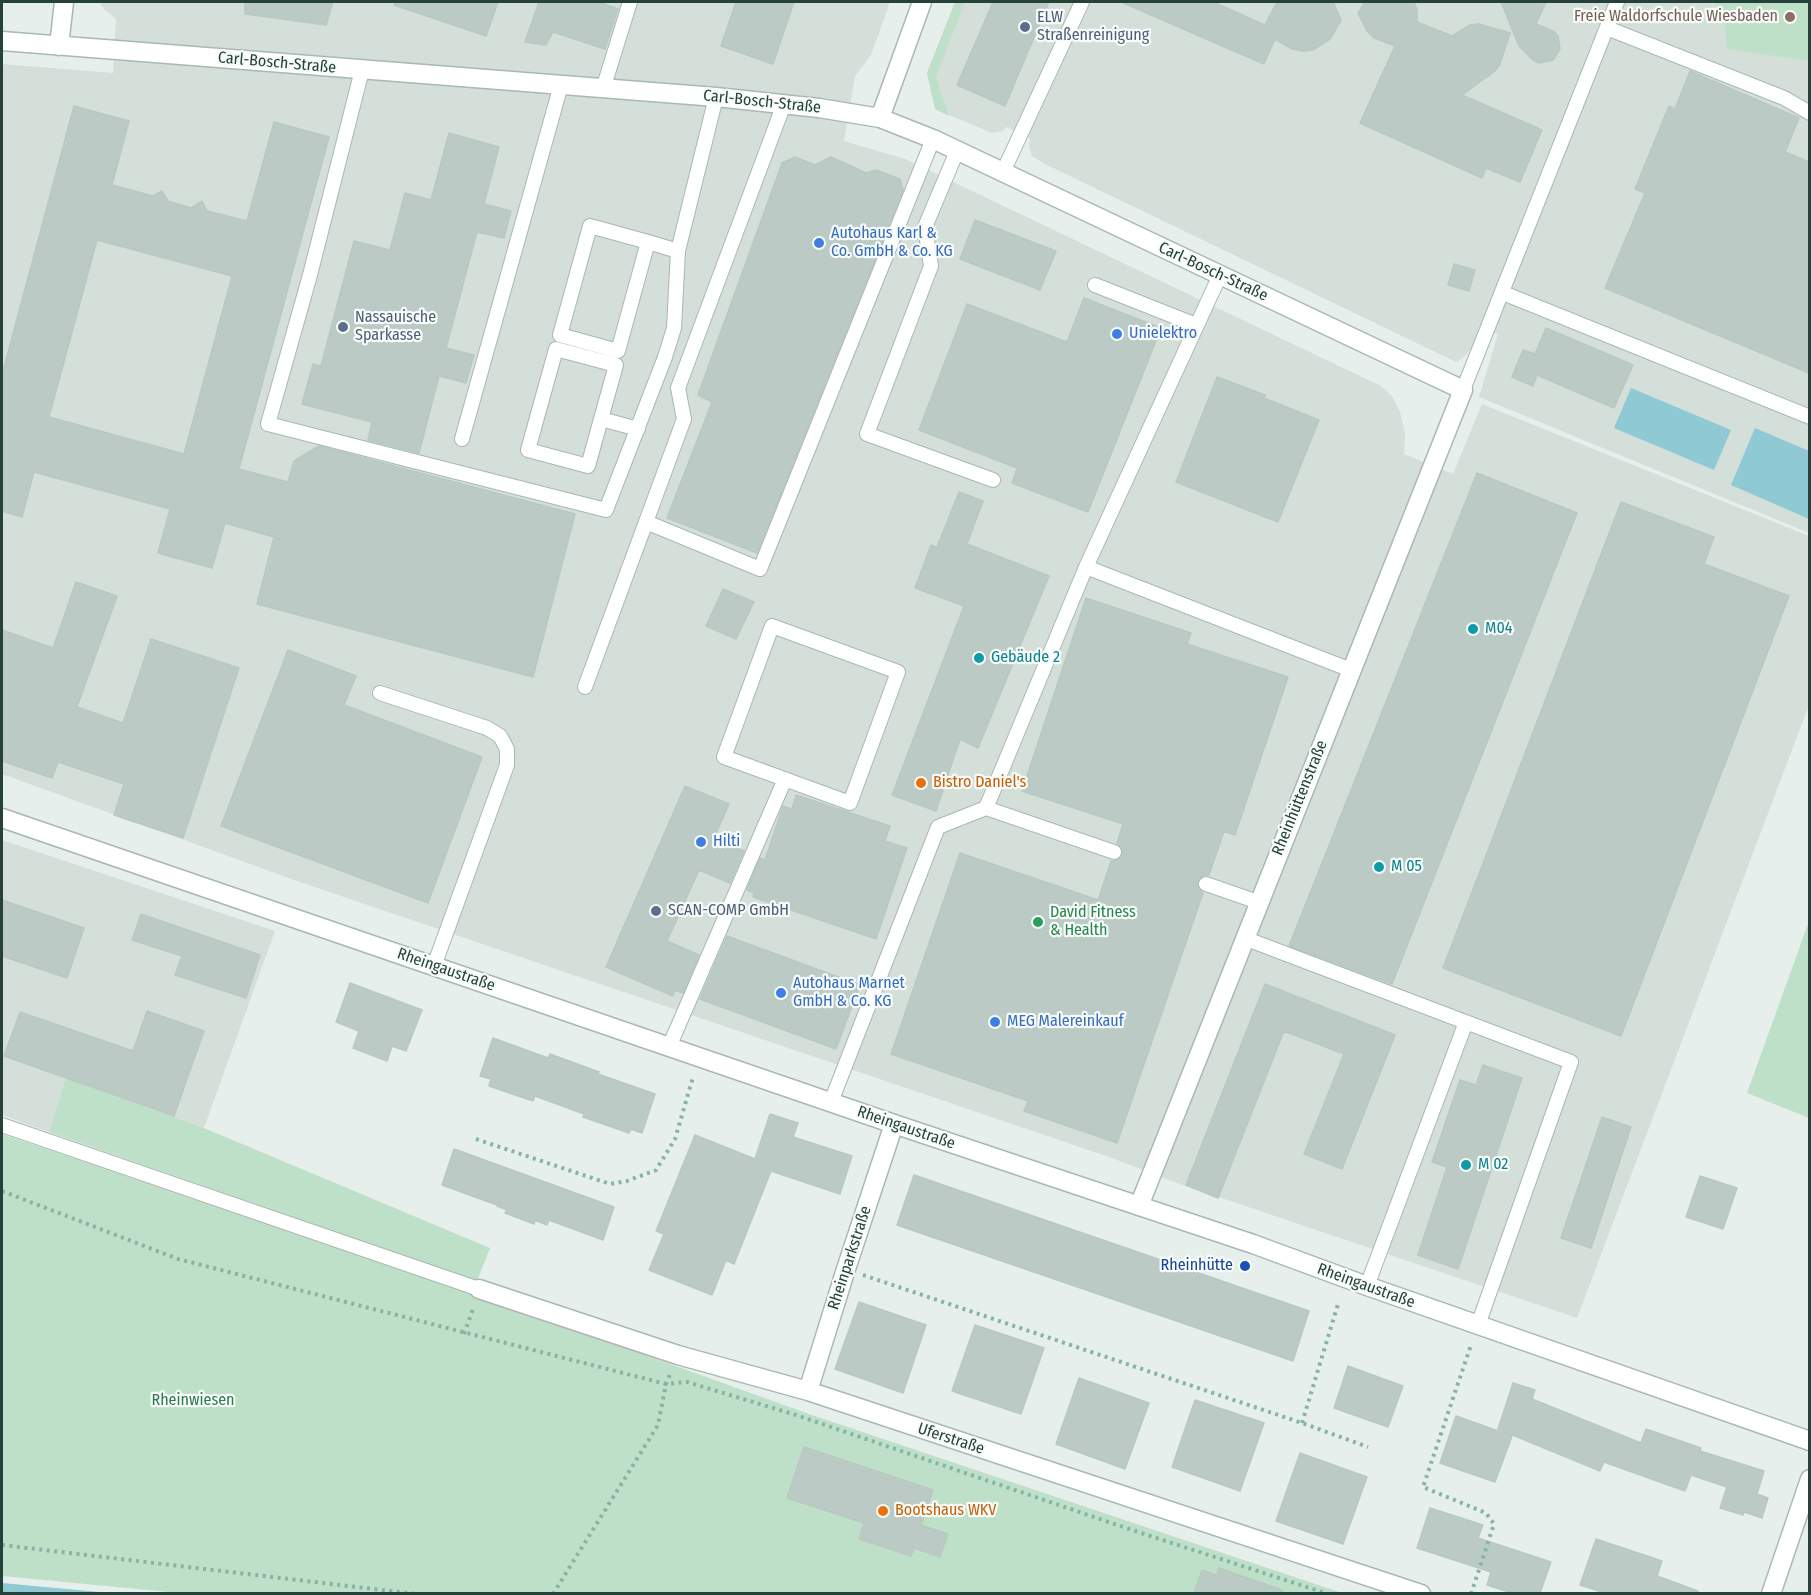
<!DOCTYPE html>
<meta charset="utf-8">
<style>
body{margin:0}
#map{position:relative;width:1811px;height:1595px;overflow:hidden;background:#e6efeb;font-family:"Fira Sans Condensed",sans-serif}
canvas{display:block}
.frame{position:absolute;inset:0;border:3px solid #24423a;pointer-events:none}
</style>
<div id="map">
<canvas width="1811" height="1595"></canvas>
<div class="frame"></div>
</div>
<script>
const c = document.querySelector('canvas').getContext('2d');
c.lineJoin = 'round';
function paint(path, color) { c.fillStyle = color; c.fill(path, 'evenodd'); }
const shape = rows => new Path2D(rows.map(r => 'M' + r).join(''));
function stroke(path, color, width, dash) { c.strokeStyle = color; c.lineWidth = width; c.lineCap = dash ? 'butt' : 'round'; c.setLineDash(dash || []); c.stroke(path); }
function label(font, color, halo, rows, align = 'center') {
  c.font = font + ' "Fira Sans Condensed",sans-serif'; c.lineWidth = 4.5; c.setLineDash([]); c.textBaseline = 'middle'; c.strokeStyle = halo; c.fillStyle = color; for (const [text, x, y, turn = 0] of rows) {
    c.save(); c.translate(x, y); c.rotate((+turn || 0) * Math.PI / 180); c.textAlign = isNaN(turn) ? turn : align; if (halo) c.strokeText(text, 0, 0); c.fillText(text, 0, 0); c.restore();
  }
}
const built = shape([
 [99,2,890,2,871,55,855,76,844,141,905,159,1381,386,1392,396,1400,412,1405,434,1404,454,1453,474,1482,404,1809,536,1809,705,1577,1318,1177,1183,1112,1158,297,881,2,774,2,64,113,73,116,19,105,10],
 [955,2,1809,2,1809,533,1479,397,1498,334,1480,328,1472,348,1464,357,1456,362,1045,164,1032,156,1029,147,1030,138,1006,127,1003,131,992,133,935,109,927,73],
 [2,840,275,931,204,1128,67,1078,49,1132,2,1115]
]);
const green = shape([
 [955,2,965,2,936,77,949,116,935,109,927,73],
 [1715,2,1809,2,1809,61,1727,49,1724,15],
 [1809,921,1809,1118,1747,1093],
 [66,1078,204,1128,490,1248,477,1281,49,1132],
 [2,1134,470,1292,809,1414,1342,1593,190,1594,2,1576]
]);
const water = shape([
 [1631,388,1731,430,1714,470,1614,428],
 [1755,428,1809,451,1809,519,1731,485],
 [2,1583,110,1593,2,1593]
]);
const building = shape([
 [245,2,333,2,326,25,245,14,245,2],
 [395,2,498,2,486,36,394,5,395,2],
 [539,2,599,2,618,9,605,49,553,32,546,45,525,42,539,2],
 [736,2,794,2,773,64,721,46,736,2],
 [993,2,1049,2,1005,106,957,85,993,2],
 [1121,2,1213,2,1265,25,1277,2,1333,2,1341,20,1330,39,1313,50,1303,51,1292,49,1275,39,1264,64,1121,2],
 [1365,2,1414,2,1417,10,1417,22,1452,36,1470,25,1479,24,1510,33,1500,64,1495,71,1462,95,1542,130,1520,182,1486,168,1482,178,1360,123,1395,46,1374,38,1367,31,1358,13,1365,2],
 [1501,2,1546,2,1536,24,1553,31,1558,36,1560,49,1553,60,1539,63,1533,60,1519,46,1501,2],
 [1690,71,1799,118,1785,152,1809,162,1809,373,1605,288,1645,193,1635,189,1669,106,1675,109,1690,71],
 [74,106,129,121,112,185,153,196,162,191,168,201,191,208,202,201,207,211,247,221,274,122,329,137,239,469,288,482,294,461,319,446,575,514,533,677,257,604,274,537,225,523,212,568,158,553,170,509,34,472,22,517,2,511,2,375,74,106],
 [97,240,232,276,184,454,49,417,97,240],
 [449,133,499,147,484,204,511,211,504,238,477,232,446,348,474,355,466,383,439,376,419,453,368,440,372,422,302,404,313,364,321,366,354,241,390,250,405,193,431,200,449,133],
 [795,157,815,165,831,157,866,173,876,170,900,179,903,190,757,553,667,518,712,402,698,395,782,163,795,157],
 [975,220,1056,251,1040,290,960,259,975,220],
 [1454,264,1475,270,1469,291,1448,285,1454,264],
 [1084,298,1161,328,1088,512,1012,483,1017,468,919,430,967,304,1067,342,1084,298],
 [1546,328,1633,365,1614,408,1537,375,1533,386,1512,377,1523,350,1535,354,1546,328],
 [1217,377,1265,395,1264,398,1319,420,1278,522,1176,482,1217,377],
 [1477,473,1577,513,1392,984,1289,946,1477,473],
 [959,492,983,501,967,544,1049,576,978,748,960,739,936,811,892,795,964,606,915,588,931,545,937,547,959,492],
 [1621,502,1714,537,1704,564,1789,596,1621,1036,1443,968,1621,502],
 [76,582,117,596,77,707,123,723,151,639,239,668,183,838,114,815,124,784,58,762,52,778,2,761,2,630,53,648,76,582],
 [723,589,754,602,736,639,706,626,723,589],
 [1086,598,1191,633,1187,644,1288,677,1235,835,1224,831,1209,875,1204,875,1198,881,1197,886,1203,893,1117,1143,1024,1111,1028,1101,891,1054,960,853,1098,900,1111,861,1116,861,1122,855,1123,850,1117,843,1123,824,1022,791,1086,598],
 [288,650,356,676,344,705,482,757,428,903,221,826,288,650],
 [685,786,729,804,714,838,744,851,730,883,699,870,667,941,699,955,683,993,675,990,673,996,606,967,685,786],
 [796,795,890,826,885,841,907,848,876,939,753,897,754,893,747,890,760,858,765,860,783,806,792,809,796,795],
 [2,900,84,928,67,978,2,956,2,900],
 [141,914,260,955,246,998,175,975,182,956,132,940,141,914],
 [727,936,860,985,836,1049,700,999,727,936],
 [350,983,422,1010,406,1051,392,1046,387,1061,353,1048,359,1031,336,1022,350,983],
 [1265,984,1395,1035,1342,1169,1304,1154,1344,1054,1284,1031,1218,1198,1186,1185,1265,984],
 [147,1011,204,1031,174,1116,4,1056,20,1012,133,1051,147,1011],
 [493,1038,548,1058,550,1054,599,1072,598,1074,655,1094,642,1133,631,1129,629,1133,583,1117,584,1114,535,1096,533,1101,489,1086,491,1079,480,1076,493,1038],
 [1483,1065,1522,1078,1458,1269,1418,1255,1447,1167,1432,1162,1460,1080,1476,1085,1483,1065],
 [770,1114,798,1123,793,1137,852,1156,840,1194,771,1171,734,1264,726,1260,712,1295,649,1270,664,1234,656,1231,695,1135,755,1159,770,1114],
 [1602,1117,1631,1127,1591,1248,1561,1238,1602,1117],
 [454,1149,614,1207,603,1240,549,1220,547,1225,535,1220,534,1224,505,1213,507,1210,497,1206,497,1205,442,1185,454,1149],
 [914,1175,1309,1311,1293,1361,897,1225,914,1175],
 [1700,1176,1737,1188,1723,1229,1686,1217,1700,1176],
 [859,1302,926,1325,903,1393,835,1369,859,1302],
 [975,1325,1044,1348,1021,1414,952,1391,975,1325],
 [1348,1366,1403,1386,1388,1427,1334,1408,1348,1366],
 [1079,1378,1149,1403,1125,1469,1056,1444,1079,1378],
 [1513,1383,1535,1390,1532,1399,1641,1443,1646,1429,1701,1448,1700,1451,1764,1471,1757,1494,1768,1498,1762,1518,1744,1512,1743,1515,1720,1508,1727,1487,1691,1475,1685,1491,1604,1462,1600,1471,1498,1429,1513,1383],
 [1195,1400,1264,1423,1240,1491,1172,1467,1195,1400],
 [1456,1416,1512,1436,1495,1482,1440,1463,1456,1416],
 [804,1447,933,1490,921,1525,948,1534,940,1557,914,1548,911,1556,859,1539,864,1523,787,1498,804,1447],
 [1300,1453,1367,1477,1343,1544,1276,1521,1300,1453],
 [1430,1508,1483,1525,1478,1538,1551,1562,1540,1593,1512,1593,1487,1585,1491,1572,1417,1548,1430,1508],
 [1596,1539,1662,1561,1657,1576,1698,1591,1698,1593,1605,1593,1580,1585,1596,1539],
 [1219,1568,1282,1590,1282,1593,1194,1593,1202,1570,1217,1575,1219,1568]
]);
const path = shape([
 [476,1139,610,1184,627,1181,656,1170,675,1139,693,1077],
 [2,1191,178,1259,666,1384,687,1382,796,1415,1129,1529,1328,1594],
 [863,1275,1302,1423,1368,1447],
 [464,1334,473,1309],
 [1302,1423,1338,1304],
 [2,1545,416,1594],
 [553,1594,658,1425,666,1384,671,1372],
 [1471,1594,1494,1524,1486,1513,1423,1487,1471,1345]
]);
const service = shape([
 [1607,28,1784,98,1810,113],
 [362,70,310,275,268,424,606,510,665,357,674,328,678,251,716,97],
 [603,89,630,2],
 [957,151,925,227,931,266,867,434,993,480],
 [1003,172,1082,2],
 [648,242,618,351,560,335,590,226,648,242,678,251],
 [1095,285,1196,325],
 [1503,293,1810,417],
 [1463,390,1617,2],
 [601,419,588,466,528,450,556,349,616,365,601,419,638,429],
 [462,439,561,85],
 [646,522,760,569,933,139],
 [1086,567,1351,670],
 [772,626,898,672,850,803,724,757,772,626],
 [585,687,684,419,678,388,784,104],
 [380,693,487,728,500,736,507,749,507,765,434,966],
 [986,808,1086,567,1220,275],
 [1206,884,1258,902],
 [1244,938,1571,1062,1478,1325],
 [669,1047,785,779],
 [831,1102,938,827,986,808,1114,852],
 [2,1125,479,1289],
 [1367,1286,1466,1022]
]);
const minor = shape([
 [2,41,716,97,819,108,880,118,933,139,1463,390,1139,1206],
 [59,46,64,2],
 [880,118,922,2],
 [479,1289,678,1355,808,1391,1421,1594],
 [808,1391,846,1269,894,1124],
 [1771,1594,1810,1479]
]);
const tertiary = shape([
 [2,818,894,1124,1253,1244,1367,1286,1810,1441]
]);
const markers = [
 [1790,17,6,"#8d6e63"],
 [1025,27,6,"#5c6f8a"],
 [819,243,6,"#3f7fe0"],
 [343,327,6,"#5c6f8a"],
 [1117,334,6,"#3f7fe0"],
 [1473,629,6,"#0f9aa8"],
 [979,658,6,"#0f9aa8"],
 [921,783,6,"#e8710a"],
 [701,842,6,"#3f7fe0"],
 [1379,867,6,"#0f9aa8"],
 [656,911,6,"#5c6f8a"],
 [1038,922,6,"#2e9e5b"],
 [781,993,6,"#3f7fe0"],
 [995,1022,6,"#3f7fe0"],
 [1466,1165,6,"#0f9aa8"],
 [1245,1266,6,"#1a4fb4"],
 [883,1511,6,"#e8710a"]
];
const educationNames = [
 ["Freie Waldorfschule Wiesbaden",1778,17]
];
const serviceNames = [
 ["ELW",1037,18],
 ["Straßenreinigung",1037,36],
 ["Nassauische",355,318],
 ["Sparkasse",355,336],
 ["SCAN-COMP GmbH",668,911]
];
const streetNames = [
 ["Carl-Bosch-Straße",277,63,5],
 ["Carl-Bosch-Straße",762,102,6],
 ["Carl-Bosch-Straße",1213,272,25],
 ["Rheinhüttenstraße",1300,798,-68],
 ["Rheingaustraße",446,970,19],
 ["Rheingaustraße",906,1128,19],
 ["Rheinparkstraße",850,1258,-72],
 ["Rheingaustraße",1366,1286,20],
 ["Uferstraße",951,1439,18]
];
const shopNames = [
 ["Autohaus Karl &",831,234],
 ["Co. GmbH & Co. KG",831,252],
 ["Unielektro",1129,334],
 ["Hilti",713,842],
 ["Autohaus Marnet",793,984],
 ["GmbH & Co. KG",793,1002],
 ["MEG Malereinkauf",1007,1022]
];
const cultureNames = [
 ["M04",1485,629],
 ["Gebäude 2",991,658],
 ["M 05",1391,867],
 ["M 02",1478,1165]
];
const foodNames = [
 ["Bistro Daniel's",933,783],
 ["Bootshaus WKV",895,1511]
];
const leisureNames = [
 ["David Fitness",1050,913],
 ["& Health",1050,931]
];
const transitNames = [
 ["Rheinhütte",1233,1266]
];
const parkNames = [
 ["Rheinwiesen",193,1401]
];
paint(built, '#d4dfda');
paint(green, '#bfe0c8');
paint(water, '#8ec9d4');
paint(building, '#bbcac4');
stroke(building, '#b8c9c2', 1.5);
stroke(service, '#a8b8b2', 16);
stroke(minor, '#a8b8b2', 21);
stroke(tertiary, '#a8b8b2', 21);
stroke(path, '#86b3a5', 4, [3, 4.5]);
stroke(service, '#fff', 14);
stroke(minor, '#fff', 18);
stroke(tertiary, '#fff', 18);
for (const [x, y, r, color] of markers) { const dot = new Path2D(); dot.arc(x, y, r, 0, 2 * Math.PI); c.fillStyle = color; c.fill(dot); stroke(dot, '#f7fbf9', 2); }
label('16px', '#785e54', '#f7fbf9', educationNames, 'right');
label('16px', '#4e5e75', '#f7fbf9', serviceNames, 'left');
label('16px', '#24423a', '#f7fbf9', streetNames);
label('16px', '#366cbe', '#f7fbf9', shopNames, 'left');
label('16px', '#0d838f', '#f7fbf9', cultureNames, 'left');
label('16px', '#c56008', '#f7fbf9', foodNames, 'left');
label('16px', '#27864d', '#f7fbf9', leisureNames, 'left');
label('16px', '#164399', '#f7fbf9', transitNames, 'right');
label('16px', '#2d7a4b', '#f7fbf9', parkNames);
</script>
